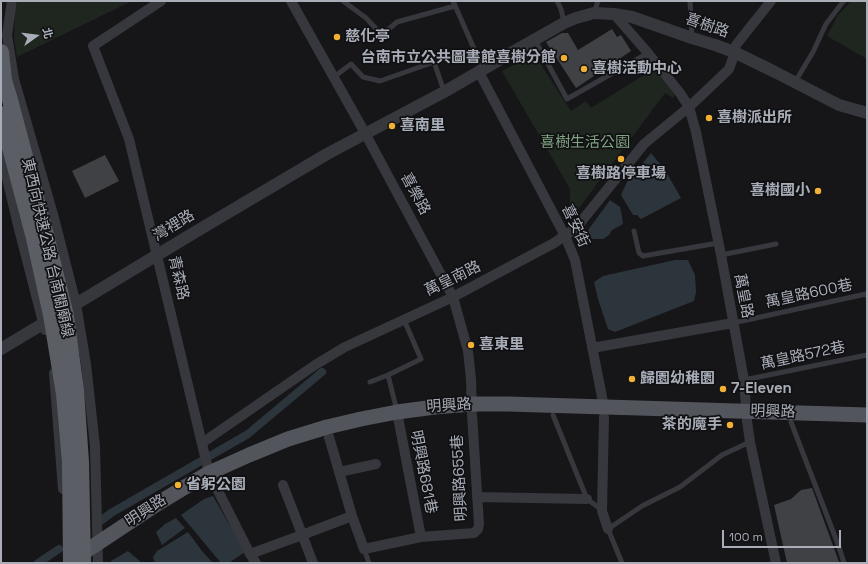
<!DOCTYPE html>
<meta charset="utf-8">
<style>
body{margin:0}
#map{position:relative;width:868px;height:564px;overflow:hidden;background:#161618;font-family:"Space Grotesk","Noto Sans TC",sans-serif}
canvas{display:block}
.frame{position:absolute;inset:0;border:2px solid #a8adb8;pointer-events:none}
.north{position:absolute;left:16px;top:16px;width:40px;height:40px;-webkit-text-stroke:3px #111113;paint-order:stroke;rotate:76deg;font-size:11px;font-weight:700;line-height:16px;text-align:center;color:#a8adb8}
.north::after{content:'';display:block;margin:auto;width:14px;height:18px;background:#a8adb8;clip-path:polygon(50% 0,100% 100%,50% 72%,0 100%)}
.scale{position:absolute;left:722px;top:530px;width:119px;height:18px;box-sizing:border-box;border:2px solid #a8adb8;border-top:0;padding-left:5px;font-size:12px;line-height:14px;white-space:nowrap;color:#a8adb8;-webkit-text-stroke:3px #111113;paint-order:stroke}
</style>
<div id="map">
<canvas width="868" height="564"></canvas>
<div class="frame"></div>
<div class="north">北</div>
<div class="scale">100 m</div>
</div>
<script>
const c = document.querySelector('canvas').getContext('2d');
c.lineJoin = 'round';
function paint(path, color) { c.fillStyle = color; c.fill(path, 'evenodd'); }
const shape = rows => new Path2D(rows.map(r => 'M' + r).join(''));
function stroke(path, color, width, dash) { c.strokeStyle = color; c.lineWidth = width; c.lineCap = dash ? 'butt' : 'round'; c.setLineDash(dash || []); c.stroke(path); }
function label(font, color, halo, rows, align = 'center') {
  c.font = font + ' "Space Grotesk","Noto Sans TC",sans-serif'; c.lineWidth = 3.5; c.setLineDash([]); c.textBaseline = 'middle'; c.strokeStyle = halo; c.fillStyle = color; for (const [text, x, y, turn = 0] of rows) {
    c.save(); c.translate(x, y); c.rotate((+turn || 0) * Math.PI / 180); c.textAlign = isNaN(turn) ? turn : align; if (halo) c.strokeText(text, 0, 0); c.fillText(text, 0, 0); c.restore();
  }
}
const green = shape([
 [18,1,132,1,17,57,14,39,15,14],
 [851,1,867,1,867,59,827,36,838,15],
 [534,54,571,111,586,101,591,108,657,67,676,93,673,98,665,93,570,220,570,189,502,71]
]);
const water = shape([
 [651,153,665,170,681,198,641,219,637,215,633,215,621,195,627,182],
 [610,200,620,207,622,216,623,224,612,230,609,235,603,239,593,239,586,233],
 [675,260,688,260,695,275,696,292,694,301,615,332,608,329,598,299,594,282,603,276],
 [213,496,245,552,233,560,229,563,221,563,181,515,204,499],
 [176,518,185,528,162,545,156,532,165,524],
 [188,532,202,551,213,563,155,563,153,557,157,551],
 [128,551,142,563,111,563,111,561]
]);
const canal = shape([
 [102,520,111,513,248,434,322,372],
 [38,563,59,549]
]);
const building = shape([
 [612,29,617,37,621,35,631,51,576,88,546,42,562,33,568,33,578,50],
 [105,155,119,181,85,198,72,171],
 [812,488,839,562,832,563,787,563,774,505,791,499,801,490]
]);
const service = shape([
 [343,1,366,18,382,35,397,22,455,6],
 [453,1,483,69],
 [557,1,561,9,564,22],
 [690,1,692,37],
 [594,13,598,1],
 [535,40,567,99,648,53],
 [334,77,351,64,363,77,380,81,434,62,444,91],
 [795,82,813,52,826,24,842,3,844,1],
 [634,231,639,253,643,256,718,243],
 [721,255,776,244],
 [733,323,866,294,867,296],
 [388,375,397,411],
 [744,380,867,355],
 [370,382,388,375,421,359,404,320],
 [553,415,587,499,602,510],
 [791,422,839,547,844,563],
 [364,549,369,563],
 [622,563,608,529,642,506,680,487,722,455,750,442]
]);
const minor = shape([
 [12,1,7,35,14,79,54,218,76,304,86,364,95,446,98,563],
 [161,1,93,46,129,139,209,473,250,554,256,563],
 [291,1,365,133,453,297,468,351,471,379,472,414,479,524,478,529,474,533,421,537,364,549,352,516,329,437],
 [614,14,648,53,680,93,689,107,696,132,721,255,744,380,747,421,750,442,776,563],
 [479,72,565,236,575,260,604,407],
 [1,153,18,225,45,330],
 [592,348,733,323],
 [54,373,63,489],
 [397,412,421,537],
 [604,417,602,511,608,529],
 [202,443,315,365,345,347,453,297,554,243,573,230,580,223,644,144,689,107,729,69,733,58,736,45,771,1],
 [339,472,376,464],
 [283,485,313,563],
 [477,497,587,499],
 [250,554,302,535,352,516]
]);
const tertiary = shape([
 [1,349,202,228,327,154,444,92,518,49,564,23,576,18,594,13,614,14,632,17,692,38,715,45,734,52,773,71,839,105,867,113]
]);
const primary = shape([
 [74,559,157,504,185,487,209,473,249,455,288,439,327,427,361,419,397,412,435,407,472,404,508,404,867,415]
]);
const trunk = shape([
 [1,52,4,80],
 [1,70,10,100,46,235],
 [1,114,34,238]
]);
const trunkBridge = shape([
 [46,235,66,316,76,390,81,462,83,563],
 [34,238,51,315,64,394,70,462,71,563]
]);
const markers = [
 [337,37,4,"#f2b134"],
 [564,58,4,"#f2b134"],
 [584,69,4,"#f2b134"],
 [709,118,4,"#f2b134"],
 [392,126,4,"#f2b134"],
 [621,159,4,"#f2b134"],
 [818,191,4,"#f2b134"],
 [471,345,4,"#f2b134"],
 [632,379,4,"#f2b134"],
 [723,389,4,"#f2b134"],
 [730,425,4,"#f2b134"],
 [178,485,4,"#f2b134"]
];
const streetNames = [
 ["喜樹路",707,26,19],
 ["喜樂路",415,194,62],
 ["灣裡路",174,226,-31],
 ["喜安街",575,226,65],
 ["東西向快速公路 台南關廟線",47,248,77],
 ["青森路",178,278,77],
 ["萬皇南路",453,279,-26],
 ["萬皇路600巷",809,294,-12],
 ["萬皇路",743,296,79],
 ["萬皇路572巷",803,356,-12],
 ["明興路",449,406,-4],
 ["明興路",773,412,2],
 ["明興路681巷",423,472,79],
 ["明興路655巷",460,478,-93],
 ["明興路",146,511,-33]
];
const poiNames = [
 ["慈化亭",345,37],
 ["台南市立公共圖書館喜樹分館",556,58,"right"],
 ["喜樹活動中心",592,69],
 ["喜樹派出所",717,118],
 ["喜南里",400,126],
 ["喜樹路停車場",621,174,"center"],
 ["喜樹國小",810,191,"right"],
 ["喜東里",479,345],
 ["歸園幼稚園",640,379],
 ["7-Eleven",731,389],
 ["茶的魔手",722,425,"right"],
 ["省躬公園",186,485]
];
const parkNames = [
 ["喜樹生活公園",585,143]
];
paint(green, '#1e261f');
paint(water, '#2c353c');
stroke(canal, '#2c353c', 8);
paint(building, '#404145');
stroke(service, '#37383d', 5);
stroke(minor, '#37383d', 10);
stroke(tertiary, '#37383d', 12);
stroke(primary, '#53555c', 15);
stroke(trunk, '#5b5e65', 16);
stroke(trunkBridge, '#5b5e65', 16);
for (const [x, y, r, color] of markers) { const dot = new Path2D(); dot.arc(x, y, r, 0, 2 * Math.PI); c.fillStyle = color; c.fill(dot); stroke(dot, '#111113', 1.5); }
label('15px', '#a8adb8', '#111113', streetNames);
label('bold 15px', '#a8adb8', '#111113', poiNames, 'left');
label('15px', '#7fa381', '#111113', parkNames);
</script>
